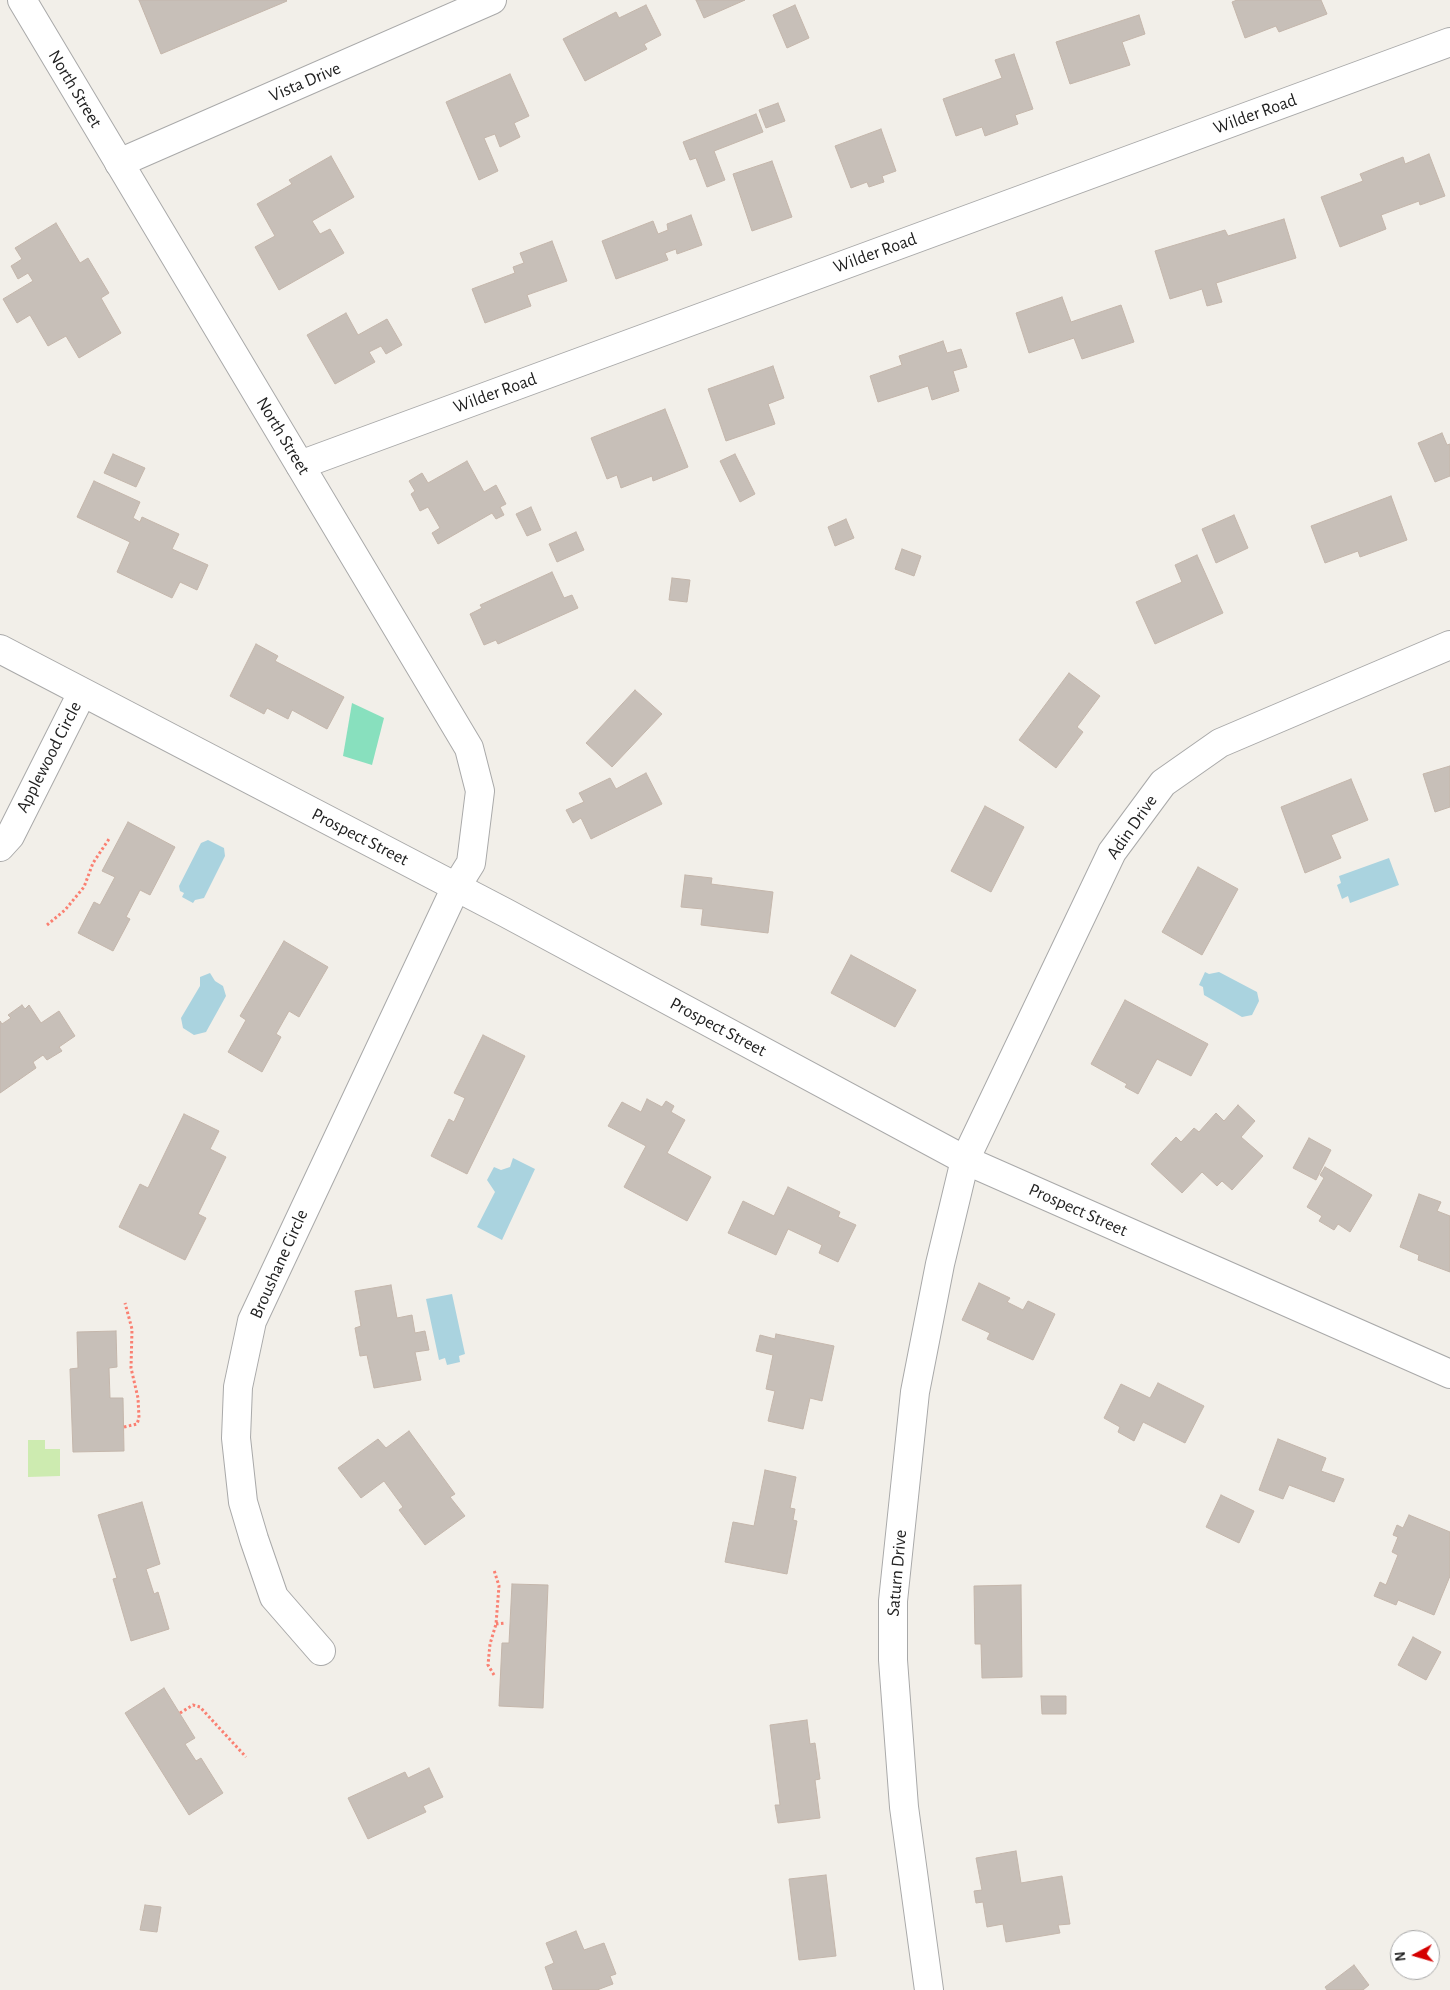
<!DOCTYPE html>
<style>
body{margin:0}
#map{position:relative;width:1450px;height:1990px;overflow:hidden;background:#f2efe9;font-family:"Alegreya Sans",sans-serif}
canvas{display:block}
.north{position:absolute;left:1390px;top:1930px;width:50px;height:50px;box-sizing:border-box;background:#fff;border:1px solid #a7a7a7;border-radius:50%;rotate:264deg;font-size:14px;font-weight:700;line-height:20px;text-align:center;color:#222}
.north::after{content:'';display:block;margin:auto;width:18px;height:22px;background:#d40000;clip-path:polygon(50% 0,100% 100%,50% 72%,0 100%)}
</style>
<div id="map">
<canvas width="1450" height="1990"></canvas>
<div class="north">N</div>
</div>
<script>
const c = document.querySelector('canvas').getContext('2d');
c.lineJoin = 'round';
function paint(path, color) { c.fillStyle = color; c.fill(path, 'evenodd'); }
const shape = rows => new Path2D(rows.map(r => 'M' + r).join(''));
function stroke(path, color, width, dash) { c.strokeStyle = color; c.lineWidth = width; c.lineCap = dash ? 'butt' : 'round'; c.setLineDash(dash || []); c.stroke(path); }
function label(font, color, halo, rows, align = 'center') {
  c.font = font + ' "Alegreya Sans",sans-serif'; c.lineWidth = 4; c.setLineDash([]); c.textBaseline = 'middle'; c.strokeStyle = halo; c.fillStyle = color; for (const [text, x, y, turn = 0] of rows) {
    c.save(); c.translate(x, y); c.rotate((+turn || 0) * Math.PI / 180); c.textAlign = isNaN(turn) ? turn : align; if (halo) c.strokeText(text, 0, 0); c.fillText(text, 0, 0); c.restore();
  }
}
const grass = shape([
 [28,1440,45,1440,45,1449,60,1449,60,1476,28,1477]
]);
const pitch = shape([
 [352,703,384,718,372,765,343,756]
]);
const water = shape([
 [208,840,224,848,225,856,204,898,195,900,193,903,182,897,184,893,180,891,179,886,201,843],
 [1389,858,1399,885,1350,903,1348,896,1342,899,1337,885,1341,883,1339,876],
 [1205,972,1209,974,1219,972,1257,992,1259,1001,1252,1015,1242,1017,1204,995,1203,987,1199,985],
 [210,973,215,981,223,986,226,996,206,1032,194,1035,183,1028,181,1018,200,986,200,977],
 [513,1158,535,1169,502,1240,477,1227,495,1192,487,1180,494,1167,501,1170,510,1167],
 [452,1294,465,1354,459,1356,460,1362,447,1365,445,1358,439,1360,426,1299]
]);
const building = shape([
 [139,0,286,0,287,1,161,54,139,0],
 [696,0,745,0,704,18,696,0],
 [1237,0,1321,0,1327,14,1279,32,1276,26,1245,38,1232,2,1237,0],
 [646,5,661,35,644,44,647,49,585,81,563,39,616,12,619,18,646,5],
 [795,5,809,38,787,48,773,15,795,5],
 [1139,15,1145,34,1122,42,1130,65,1070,84,1056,42,1139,15],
 [1014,54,1033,109,1015,115,1018,124,985,136,982,127,956,136,943,99,1002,78,995,60,1014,54],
 [510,74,529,116,514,123,520,137,500,147,495,134,484,138,498,171,479,180,446,102,510,74],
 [778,103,785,121,766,128,759,110,778,103],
 [756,114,763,132,714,151,725,180,707,187,696,158,690,160,683,142,756,114],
 [881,129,896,171,882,176,884,182,869,187,867,182,851,188,835,146,881,129],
 [1429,154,1445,196,1420,205,1419,201,1381,215,1386,229,1340,247,1321,197,1363,181,1360,174,1403,157,1405,164,1429,154],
 [331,156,354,197,312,221,320,234,330,229,344,253,279,290,255,247,275,236,257,204,292,184,289,180,331,156],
 [772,161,792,217,752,231,733,174,772,161],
 [691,215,702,245,677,254,676,249,665,253,668,260,616,279,602,241,653,221,658,234,668,230,667,224,691,215],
 [1284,219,1296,258,1216,283,1222,302,1207,306,1202,289,1170,299,1155,251,1225,230,1228,236,1284,219],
 [56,223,80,263,88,258,109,293,101,298,121,333,79,358,66,336,48,346,30,315,17,323,3,299,33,281,28,273,18,279,11,266,22,259,15,248,56,223],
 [552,241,567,281,527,295,531,306,485,323,472,289,515,273,513,267,524,263,520,253,552,241],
 [1062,297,1071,322,1121,305,1134,342,1082,359,1074,338,1029,353,1016,313,1062,297],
 [346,313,358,335,387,319,402,345,386,354,381,346,369,352,375,362,335,384,307,335,346,313],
 [943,341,947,353,961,349,967,367,953,371,959,391,932,400,928,386,878,402,870,376,902,365,899,356,943,341],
 [773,366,784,398,768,404,775,424,726,441,708,389,773,366],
 [665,409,688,467,653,481,652,476,621,488,617,475,607,479,591,438,665,409],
 [1442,433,1447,445,1450,444,1450,476,1435,482,1418,443,1442,433],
 [113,454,145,468,136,487,104,473,113,454],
 [735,454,755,494,740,502,720,461,735,454],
 [467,461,484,492,496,485,506,504,500,507,504,515,496,519,492,513,438,544,432,533,440,528,428,507,420,511,411,494,415,491,409,481,422,473,428,483,467,461],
 [94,481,140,502,133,518,140,522,142,517,179,534,172,549,208,565,197,590,180,582,172,598,117,572,130,542,77,517,94,481],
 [1391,496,1407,540,1360,557,1358,551,1325,563,1311,526,1391,496],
 [531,507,541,530,527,536,516,514,531,507],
 [1234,515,1248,548,1216,563,1202,529,1234,515],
 [846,519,854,538,835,546,828,527,846,519],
 [576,532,584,550,557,562,549,544,576,532],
 [902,549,921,556,914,576,895,569,902,549],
 [1197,555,1223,613,1155,644,1136,602,1182,582,1175,565,1197,555],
 [552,572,564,598,572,595,578,608,498,644,496,640,484,645,470,614,482,608,480,605,552,572],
 [672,578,690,580,687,602,669,600,672,578],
 [256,644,278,656,275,661,344,697,327,729,292,710,288,719,267,708,264,714,230,696,256,644],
 [1069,673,1100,696,1077,727,1083,732,1056,768,1019,740,1069,673],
 [635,690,662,714,612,767,586,743,635,690],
 [1450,766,1450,807,1435,812,1423,774,1450,766],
 [646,773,662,804,591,839,581,818,573,823,566,810,584,802,579,793,610,778,616,789,646,773],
 [1351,779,1368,820,1331,835,1341,858,1305,873,1281,807,1351,779],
 [985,806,1024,827,991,892,951,871,985,806],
 [128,822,175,847,150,895,140,890,126,917,130,919,113,951,78,933,94,902,100,905,115,877,102,871,128,822],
 [1198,867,1238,889,1202,955,1162,932,1198,867],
 [685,875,712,878,711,884,773,892,768,933,701,925,703,909,681,907,685,875],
 [284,941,328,967,299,1017,289,1011,276,1034,281,1037,262,1072,228,1052,246,1020,240,1016,284,941],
 [851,955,916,990,895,1027,831,993,851,955],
 [1125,1000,1208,1044,1191,1076,1157,1059,1138,1094,1125,1087,1127,1084,1091,1064,1125,1000],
 [22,1005,25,1009,29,1005,41,1023,59,1011,75,1036,59,1047,62,1051,47,1060,43,1055,33,1062,36,1068,0,1093,0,1021,2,1024,11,1018,8,1015,22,1005],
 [483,1035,525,1056,467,1174,431,1156,449,1119,454,1122,465,1098,454,1093,483,1035],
 [647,1099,662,1107,666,1101,674,1106,671,1112,685,1120,667,1153,711,1177,687,1221,624,1187,646,1146,608,1126,622,1102,641,1112,647,1099],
 [1238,1105,1255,1121,1241,1137,1263,1156,1232,1190,1222,1181,1217,1186,1202,1172,1182,1193,1151,1164,1176,1137,1181,1142,1194,1128,1199,1132,1216,1113,1224,1121,1238,1105],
 [184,1114,219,1131,210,1149,226,1157,198,1214,206,1218,185,1260,119,1227,140,1184,148,1188,184,1114],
 [1309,1138,1331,1150,1316,1180,1293,1168,1309,1138],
 [1325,1167,1372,1195,1350,1232,1338,1224,1334,1230,1319,1221,1322,1216,1307,1207,1324,1178,1320,1175,1325,1167],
 [788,1187,840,1212,838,1217,856,1225,838,1262,819,1253,822,1245,788,1229,776,1255,728,1233,743,1201,774,1216,788,1187],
 [1419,1194,1441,1202,1437,1211,1450,1216,1450,1272,1418,1260,1419,1255,1400,1247,1419,1194],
 [979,1283,1010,1298,1007,1302,1023,1310,1028,1301,1055,1314,1033,1360,987,1339,990,1333,962,1320,979,1283],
 [391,1285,397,1318,412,1315,415,1333,425,1331,429,1350,415,1352,421,1380,374,1388,367,1355,360,1356,355,1328,361,1326,355,1291,391,1285],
 [116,1331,117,1367,109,1368,110,1398,123,1398,124,1451,73,1452,70,1369,78,1368,77,1332,116,1331],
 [776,1334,834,1346,822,1401,810,1398,803,1429,768,1421,775,1391,766,1389,773,1355,756,1351,760,1335,775,1339,776,1334],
 [1158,1383,1204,1406,1185,1443,1143,1422,1134,1441,1118,1432,1120,1427,1104,1418,1121,1384,1150,1398,1158,1383],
 [409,1431,455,1494,450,1497,465,1516,425,1545,399,1510,403,1507,384,1481,361,1498,338,1468,378,1439,386,1448,409,1431],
 [1278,1439,1326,1458,1321,1471,1344,1479,1334,1502,1289,1485,1283,1499,1259,1490,1278,1439],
 [765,1470,796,1477,790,1508,795,1509,793,1520,797,1521,787,1574,725,1562,733,1522,754,1526,765,1470],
 [1221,1495,1254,1511,1239,1543,1206,1527,1221,1495],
 [142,1502,160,1564,146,1569,154,1594,158,1592,169,1629,131,1641,113,1579,117,1578,98,1515,142,1502],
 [1409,1515,1450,1532,1450,1576,1434,1615,1398,1600,1396,1605,1374,1596,1380,1582,1386,1585,1398,1555,1392,1552,1398,1537,1393,1535,1397,1525,1403,1528,1409,1515],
 [512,1584,548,1585,543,1708,499,1706,502,1643,509,1643,512,1584],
 [1021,1585,1022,1677,982,1678,981,1644,975,1644,974,1586,1021,1585],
 [1413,1637,1441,1652,1426,1680,1398,1665,1413,1637],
 [164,1688,195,1738,185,1744,196,1761,201,1758,223,1793,189,1815,125,1713,164,1688],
 [1041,1696,1066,1696,1066,1714,1042,1714,1041,1696],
 [807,1720,810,1744,815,1743,820,1779,815,1780,820,1818,778,1823,775,1805,780,1805,770,1725,807,1720],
 [429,1768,443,1797,423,1806,426,1812,368,1839,348,1798,405,1772,408,1778,429,1768],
 [1016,1851,1021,1883,1062,1876,1070,1924,1058,1925,1060,1933,1006,1942,1003,1924,987,1927,983,1902,976,1903,974,1891,982,1890,976,1858,1016,1851],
 [826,1875,836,1956,799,1960,789,1879,826,1875],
 [145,1905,161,1907,157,1932,140,1930,145,1905],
 [576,1931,584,1950,604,1943,616,1974,610,1976,613,1984,597,1990,553,1990,545,1967,554,1963,546,1943,576,1931],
 [1354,1965,1369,1985,1363,1990,1327,1990,1325,1987,1354,1965]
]);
const path = shape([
 [47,925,65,910,84,887,93,863,109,839],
 [124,1427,137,1424,139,1418,138,1398,131,1368,132,1329,125,1303],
 [496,1624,506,1623],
 [494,1675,488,1665,490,1644,496,1624,499,1586,494,1570],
 [180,1713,193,1705,200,1707,246,1757]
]);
const minor = shape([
 [119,163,492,0],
 [300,465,1450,42],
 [0,847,10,836,82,693],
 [321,1651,274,1597,254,1539,243,1502,236,1438,238,1387,252,1321,456,887],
 [929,1990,904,1807,893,1660,893,1601,915,1392,940,1264,965,1160,1112,852,1163,783,1220,743,1450,645]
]);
const tertiary = shape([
 [22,0,469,748,480,791,471,863,456,887],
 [0,649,506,913,965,1160,1450,1374]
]);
const streetNames = [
 ["Vista Drive",305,82,-23],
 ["North Street",75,89,59],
 ["Wilder Road",1255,114,-20],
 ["Wilder Road",875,253,-20],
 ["Wilder Road",495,393,-20],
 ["North Street",283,436,59],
 ["Applewood Circle",49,757,-63],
 ["Adin Drive",1132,827,-55],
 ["Prospect Street",360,837,27],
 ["Prospect Street",718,1027,28],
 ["Prospect Street",1078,1210,24],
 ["Broushane Circle",279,1264,-66],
 ["Saturn Drive",897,1573,-85]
];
paint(grass, '#cdebb0');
paint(pitch, '#88e0be');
paint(water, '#aad3df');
paint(building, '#c7bfb8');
stroke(building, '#c4b6ab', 1);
stroke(minor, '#a9a9a9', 30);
stroke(tertiary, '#a9a9a9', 30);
stroke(path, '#fa8072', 3, [2.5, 2.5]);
stroke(minor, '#fff', 28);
stroke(tertiary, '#fff', 28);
label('18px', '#222', '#fff', streetNames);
</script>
